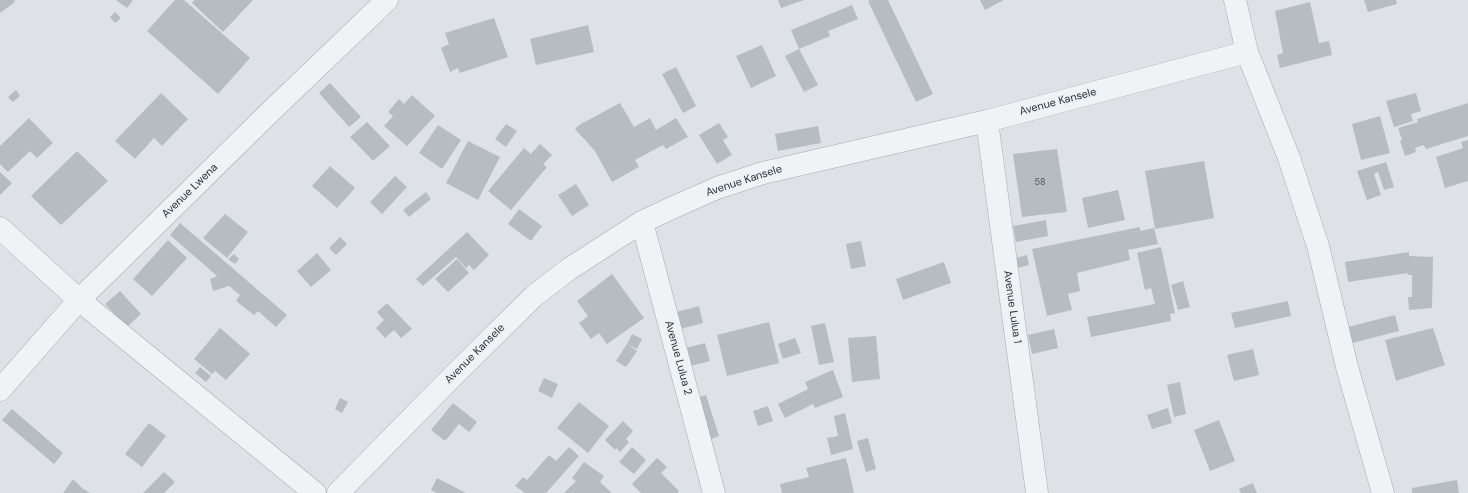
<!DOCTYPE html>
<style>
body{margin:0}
canvas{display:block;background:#dee2e6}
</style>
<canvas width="1468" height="493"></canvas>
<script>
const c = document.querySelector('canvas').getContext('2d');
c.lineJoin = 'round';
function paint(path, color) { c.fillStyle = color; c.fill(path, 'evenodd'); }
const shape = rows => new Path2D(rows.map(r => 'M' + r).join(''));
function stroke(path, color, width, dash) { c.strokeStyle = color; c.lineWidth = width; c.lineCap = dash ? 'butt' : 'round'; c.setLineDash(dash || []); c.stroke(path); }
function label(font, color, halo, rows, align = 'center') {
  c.font = font + ' "DM Sans",sans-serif'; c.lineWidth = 3; c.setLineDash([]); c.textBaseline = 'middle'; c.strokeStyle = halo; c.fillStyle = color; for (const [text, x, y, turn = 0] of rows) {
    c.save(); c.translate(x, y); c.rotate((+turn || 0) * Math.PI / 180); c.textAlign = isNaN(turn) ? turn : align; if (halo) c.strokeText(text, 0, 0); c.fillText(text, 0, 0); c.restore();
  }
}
const building = shape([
 [0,0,14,0,15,2,0,13],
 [116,0,133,0,127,8],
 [175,0,184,0,250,58,218,94,147,31],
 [194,0,253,0,223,32,192,3],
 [778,0,804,0,781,8],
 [871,0,888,0,933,94,916,102,868,1],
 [980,0,1004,0,985,10],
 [1364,0,1396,0,1397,4,1368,12],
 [1310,2,1319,43,1329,41,1332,55,1280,68,1277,55,1283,53,1275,11],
 [852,5,858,19,828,31,830,36,799,49,791,30],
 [115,12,121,18,115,23,110,17],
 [494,18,508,57,460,73,458,68,450,72,441,48,449,44,445,33],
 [588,25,594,52,536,65,530,39],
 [762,45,776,76,751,88,736,56],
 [799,49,818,85,804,92,785,56],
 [676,67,696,106,683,113,662,74],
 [330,83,361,117,349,127,319,93],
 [16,90,20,96,13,102,8,97],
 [161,93,188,119,162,146,154,138,135,159,115,141],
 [1416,93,1421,111,1411,114,1413,121,1394,127,1386,101],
 [412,95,435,116,407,146,384,126,393,116,388,112,399,99,404,104],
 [620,103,634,127,650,118,656,130,676,118,688,137,666,149,663,145,635,160,639,167,612,182,595,151,575,129,579,125],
 [1468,103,1468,136,1426,149,1424,145,1415,148,1416,152,1405,156,1400,141,1402,140,1398,128,1418,122,1417,119],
 [1380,116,1390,153,1361,160,1352,124],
 [29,118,53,143,37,158,30,151,8,172,0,164,0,146],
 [367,122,390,146,373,161,350,137],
 [719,123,728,137,723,140,732,155,717,164,699,135],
 [506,124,517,131,506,147,495,139],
 [438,125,461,140,442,169,419,153],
 [818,126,821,143,778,151,775,134],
 [1468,140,1468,181,1445,188,1436,157,1463,148,1461,142],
 [468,141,500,157,478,200,446,183],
 [540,144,552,155,543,164,547,167,511,210,488,191,524,148,531,154],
 [1057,149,1067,212,1022,217,1013,154],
 [77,151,108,181,61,225,31,196],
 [1204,161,1214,218,1155,229,1145,171],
 [1386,162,1394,187,1384,190,1378,172,1374,174,1381,195,1367,200,1357,171],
 [330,166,355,188,337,208,312,186],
 [0,172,12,183,0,195],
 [395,176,407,187,382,214,370,202],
 [576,184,589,205,572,216,558,195],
 [1118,190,1125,220,1088,228,1082,198],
 [426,192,431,199,409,217,403,210],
 [519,209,542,226,531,241,508,224],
 [225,214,248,232,227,258,203,238],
 [1046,220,1048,236,1016,242,1013,226],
 [180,223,287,315,276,327,258,311,254,315,236,301,240,295,229,286,213,291,210,279,217,276,170,235],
 [1140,227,1140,231,1154,228,1158,244,1128,250,1130,260,1077,273,1080,291,1068,294,1072,310,1047,316,1032,249],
 [467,232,489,255,474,270,469,265,466,268,456,257,423,286,416,279],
 [340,237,347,244,336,255,329,248],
 [168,240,187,258,152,296,133,279],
 [861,241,866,266,851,269,846,244],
 [1161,247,1175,313,1170,314,1171,321,1091,337,1087,317,1155,304,1151,288,1145,290,1137,253],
 [1409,252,1409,256,1433,257,1432,308,1409,310,1408,297,1412,297,1412,275,1407,275,1408,273,1348,282,1345,262],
 [317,253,331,270,311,287,297,271],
 [234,254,239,259,235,264,228,259],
 [1027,255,1029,265,1018,268,1015,258],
 [457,259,469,273,448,292,435,279],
 [944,262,951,283,903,300,896,279],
 [612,274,644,318,607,344,599,333,591,339,579,323,588,316,577,301],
 [1183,281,1190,307,1178,310,1171,285],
 [120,291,141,314,127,327,105,304],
 [1288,301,1291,316,1235,328,1231,313],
 [387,303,412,329,401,338,394,330,385,338,376,328,384,320,377,312],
 [699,306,703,323,673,331,669,314],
 [1395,315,1399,331,1352,343,1348,327],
 [769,322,779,363,727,376,717,335],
 [825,323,834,362,819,365,811,326],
 [220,328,250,354,226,380,215,371,212,374,194,359],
 [1433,328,1445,365,1396,381,1385,340],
 [1054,329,1058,348,1032,354,1028,335],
 [632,334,642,339,637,349,627,344],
 [876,336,880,379,852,382,848,338],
 [795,338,801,353,783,359,778,344],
 [705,343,710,361,690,366,686,348],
 [627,344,637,351,626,367,616,361],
 [1253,349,1259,375,1234,381,1227,355],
 [200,367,211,376,206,382,195,373],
 [833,370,843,397,815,408,813,404,785,418,778,404,808,389,805,382],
 [544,378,558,384,552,398,538,391],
 [1180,382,1186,414,1174,417,1167,385],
 [706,395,719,436,703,442,693,399],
 [340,398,348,402,342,413,335,409],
 [579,402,609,426,588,453,557,428],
 [453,403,477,422,469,432,459,424,445,441,431,430],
 [768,406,773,421,758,426,753,411],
 [1168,408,1172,423,1152,429,1147,415],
 [12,409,63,453,54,464,2,420],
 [845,413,853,449,831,455,827,438,838,436,834,416],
 [1219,420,1235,461,1210,471,1194,430],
 [623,421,633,431,626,439,629,442,620,452,616,448,615,450,605,440],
 [149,423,166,436,142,467,125,454],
 [868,438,876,469,866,472,857,441],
 [569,447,579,456,546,493,525,493,515,486,523,477,527,480,549,455,556,461],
 [632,447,646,460,634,474,619,462],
 [657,458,667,467,661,473,679,491,677,493,641,493,632,484],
 [846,458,854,493,782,493,780,484,809,477,806,468],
 [584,462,604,476,600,482,612,493,564,493,576,481,572,478],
 [164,472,175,482,164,493,143,493],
 [437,478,466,493,437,493,431,490],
 [73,479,82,488,90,493,63,493],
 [1457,480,1459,493,1412,493,1412,488],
 [1253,483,1257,493,1241,493,1239,489]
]);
const minor = shape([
 [1235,0,1247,52,1289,158,1318,246,1347,367,1383,493],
 [987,121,1037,493],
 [642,222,714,493],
 [0,228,79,300,315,493],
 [0,390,79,300,267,115,387,0],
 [338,493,454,375,534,296,569,269,642,222,674,207,717,188,763,173,987,121,1247,52]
]);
const numberNames = [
 ["58",1040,183]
];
const streetNames = [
 ["Avenue Kansele",1058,102,-15],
 ["Avenue Kansele",744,181,-18],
 ["Avenue Lwena",190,191,-44],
 ["Avenue Lulua 1",1012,307,82],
 ["Avenue Kansele",475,354,-45],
 ["Avenue Lulua 2",678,358,75]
];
paint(building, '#b5bdc2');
stroke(minor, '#a4aaaf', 23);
stroke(minor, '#f0f3f5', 22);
label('9px', '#4b565d', null, numberNames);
label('11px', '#28333b', '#edf1f4', streetNames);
</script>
